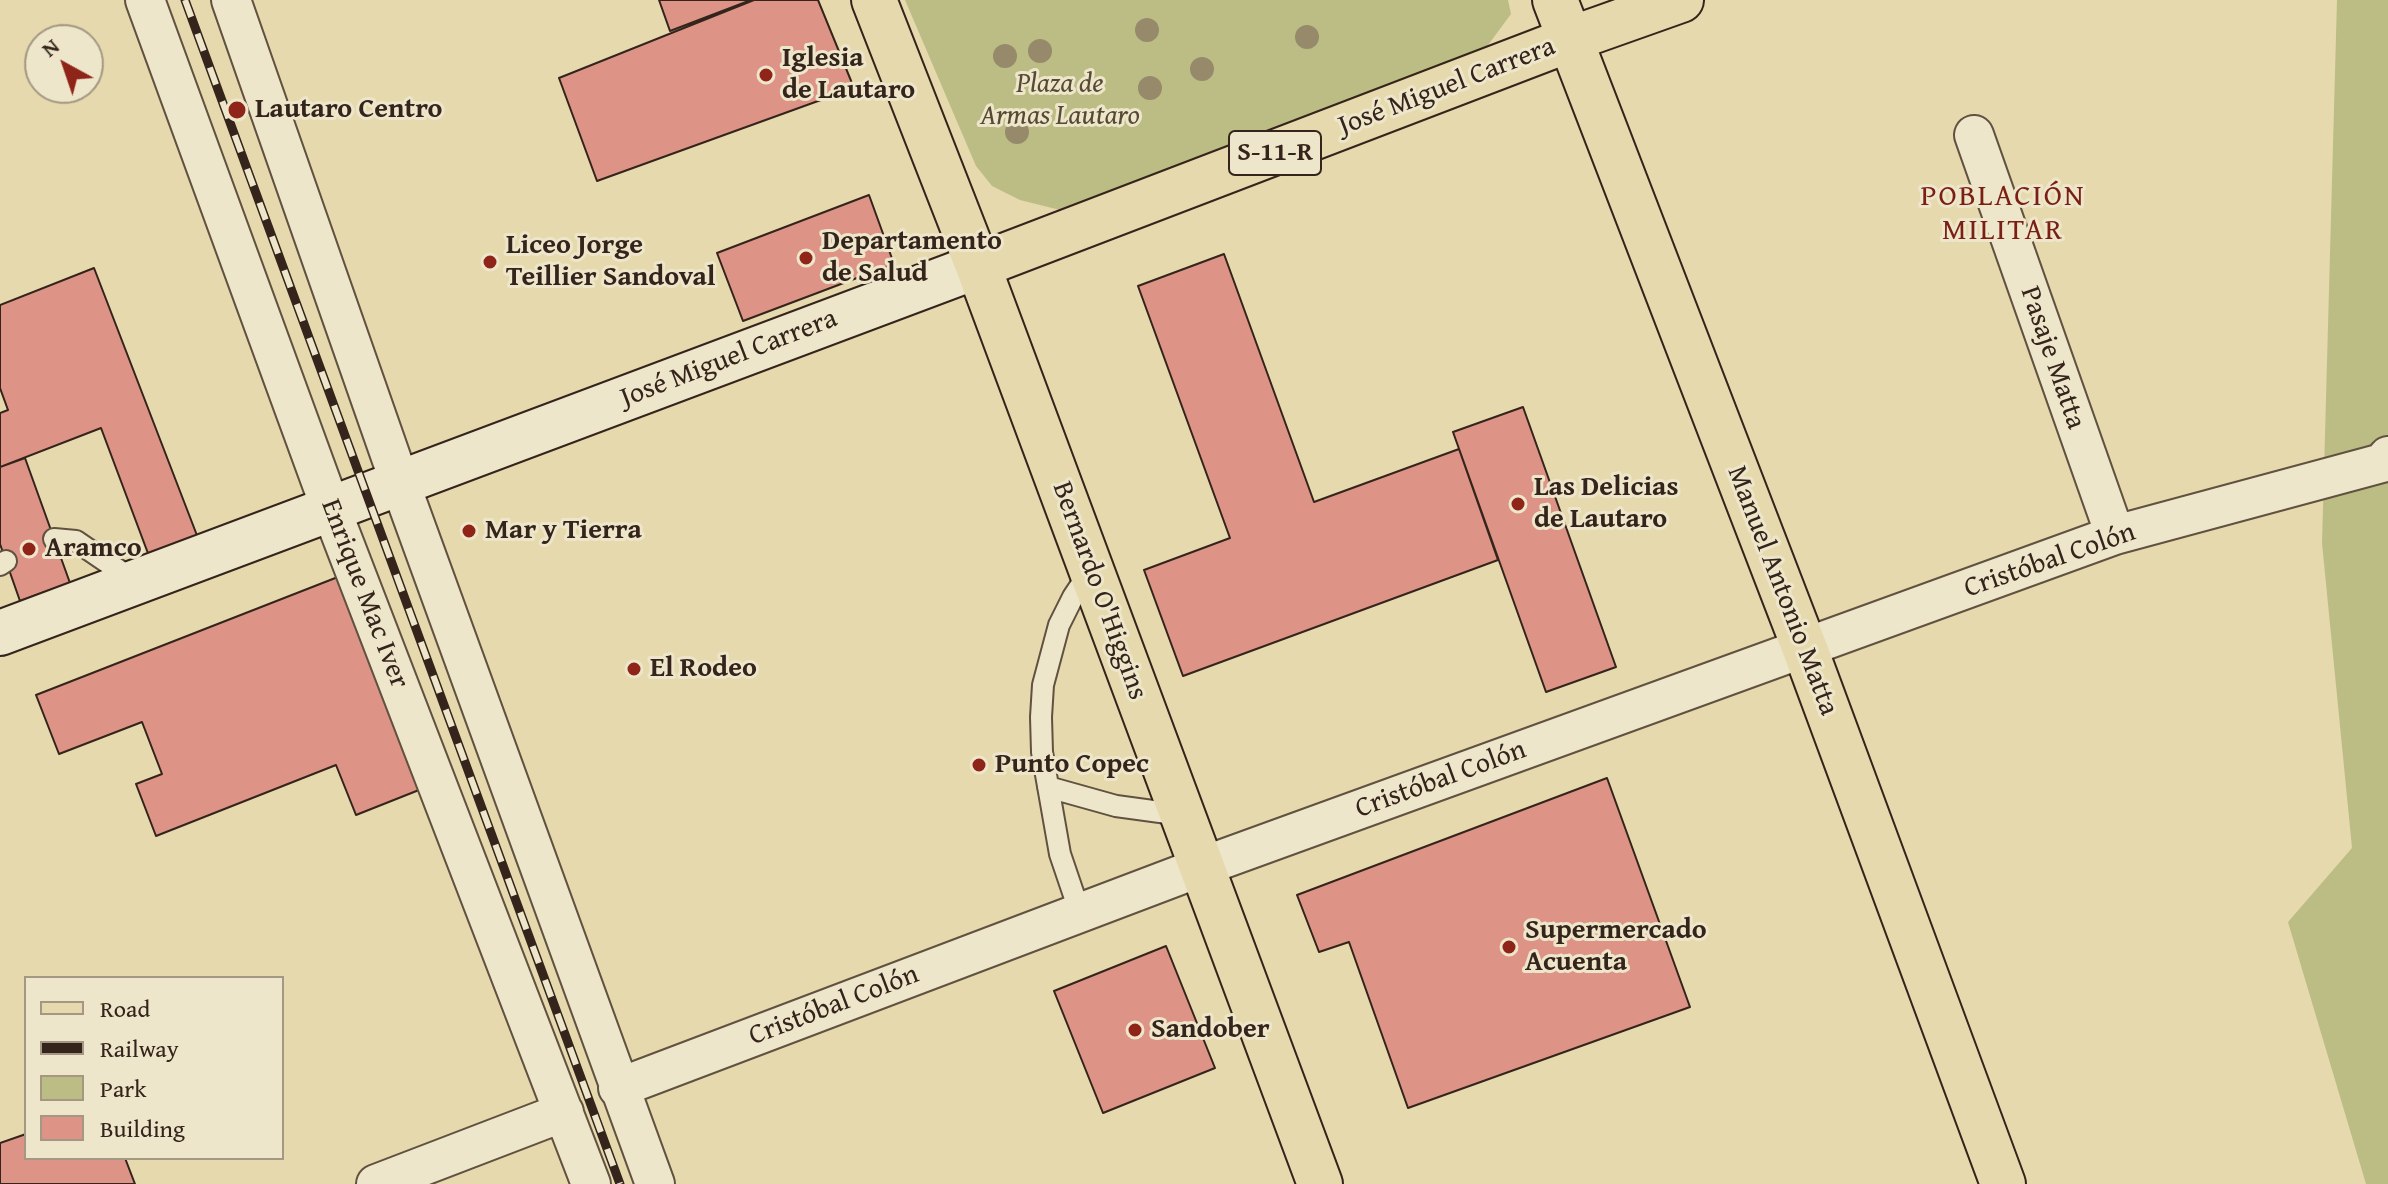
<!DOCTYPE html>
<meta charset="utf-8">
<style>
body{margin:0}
#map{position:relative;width:2388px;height:1184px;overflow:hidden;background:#e5d9ad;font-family:"Gentium Book Plus",serif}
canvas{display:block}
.legend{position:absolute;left:24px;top:976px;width:260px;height:184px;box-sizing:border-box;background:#eee6ca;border:2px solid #a49884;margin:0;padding:10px 14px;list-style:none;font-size:24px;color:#34241b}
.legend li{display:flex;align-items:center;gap:16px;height:40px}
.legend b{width:40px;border:2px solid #a49884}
.north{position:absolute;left:24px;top:24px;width:80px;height:80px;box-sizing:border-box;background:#eee6ca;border:2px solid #a49884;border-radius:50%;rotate:320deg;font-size:22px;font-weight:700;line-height:32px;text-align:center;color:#34241b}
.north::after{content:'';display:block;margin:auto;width:28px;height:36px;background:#8f2418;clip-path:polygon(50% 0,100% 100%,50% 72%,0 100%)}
</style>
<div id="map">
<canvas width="2388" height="1184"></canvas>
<ul class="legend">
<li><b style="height:10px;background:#e5d9ad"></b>Road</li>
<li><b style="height:10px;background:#34241b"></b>Railway</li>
<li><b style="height:22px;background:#bcbd84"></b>Park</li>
<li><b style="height:22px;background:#dd9487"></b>Building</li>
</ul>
<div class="north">N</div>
</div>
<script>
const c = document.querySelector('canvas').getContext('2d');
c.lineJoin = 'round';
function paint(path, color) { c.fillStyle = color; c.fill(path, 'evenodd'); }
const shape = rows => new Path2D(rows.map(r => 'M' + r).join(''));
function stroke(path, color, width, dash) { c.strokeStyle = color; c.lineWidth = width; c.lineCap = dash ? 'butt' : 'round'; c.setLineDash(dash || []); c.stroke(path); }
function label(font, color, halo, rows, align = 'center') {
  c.font = font + ' "Gentium Book Plus",serif'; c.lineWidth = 6; c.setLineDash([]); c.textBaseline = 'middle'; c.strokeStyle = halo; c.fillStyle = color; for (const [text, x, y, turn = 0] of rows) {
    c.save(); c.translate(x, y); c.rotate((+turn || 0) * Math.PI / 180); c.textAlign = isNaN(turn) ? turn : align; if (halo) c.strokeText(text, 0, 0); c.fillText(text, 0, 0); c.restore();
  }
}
const green = shape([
 [905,0,1508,0,1511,14,1483,52,1444,74,1060,210,1020,200,992,186,976,166],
 [2337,0,2388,0,2388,1184,2366,1184,2288,922,2352,848,2322,543]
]);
const building = shape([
 [659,0,751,0,670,31,659,0],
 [754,0,818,0,854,88,597,181,559,78,754,0],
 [869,195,894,264,743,321,717,253,869,195],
 [1224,254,1314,502,1459,449,1498,560,1183,676,1144,570,1230,538,1138,286,1224,254],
 [94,268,198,538,149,556,101,428,0,467,0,413,8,410,0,388,0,305,94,268],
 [1523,407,1616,667,1546,692,1453,432,1523,407],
 [25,458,70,583,20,601,0,544,0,467,25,458],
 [343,575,424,788,356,815,336,765,156,836,136,784,162,774,142,722,59,754,36,695,343,575],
 [1607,778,1690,1007,1408,1108,1349,942,1319,952,1297,895,1607,778],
 [1166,946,1215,1068,1103,1113,1054,991,1166,946],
 [26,1134,26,1158,125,1158,135,1184,0,1184,0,1143,26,1134]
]);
const service = shape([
 [54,539,76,541,136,582],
 [0,565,6,561],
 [1048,787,1116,806,1182,815],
 [1080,913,1060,854,1042,752,1041,717,1043,685,1059,625,1073,597,1091,570]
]);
const minor = shape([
 [145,0,331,509,591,1184],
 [231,0,400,483,655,1184],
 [1974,135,2115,535],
 [618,1088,1201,867,2115,535,2382,463,2388,456],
 [376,1184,564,1112]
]);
const secondary = shape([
 [0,633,978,266]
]);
const primary = shape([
 [874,0,978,266,1320,1184],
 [1555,0,1805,649,2003,1184],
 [978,266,1571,39,1681,0]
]);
const rail = shape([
 [185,0,620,1184]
]);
const trees = [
 [1147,30],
 [1307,37],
 [1040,51],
 [1005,56],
 [1202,69],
 [1150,88],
 [1017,132]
];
const markers = [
 [766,75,8,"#8f2418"],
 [237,110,10,"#8f2418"],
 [806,258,8,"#8f2418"],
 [490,262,8,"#8f2418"],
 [1518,504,8,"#8f2418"],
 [469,531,8,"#8f2418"],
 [29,549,8,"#8f2418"],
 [634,669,8,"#8f2418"],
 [979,765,8,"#8f2418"],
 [1509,947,8,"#8f2418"],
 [1135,1030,8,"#8f2418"]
];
const shields = [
 [1275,153,92]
];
const shieldNames = [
 ["S-11-R",1275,153]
];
const poiNames = [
 ["Iglesia",782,59],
 ["de Lautaro",782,91],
 ["Lautaro Centro",255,110],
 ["Departamento",822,242],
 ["de Salud",822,274],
 ["Liceo Jorge",506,246],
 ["Teillier Sandoval",506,278],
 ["Las Delicias",1534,488],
 ["de Lautaro",1534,520],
 ["Mar y Tierra",485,531],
 ["Aramco",45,549],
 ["El Rodeo",650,669],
 ["Punto Copec",995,765],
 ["Supermercado",1525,931],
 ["Acuenta",1525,963],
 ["Sandober",1151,1030]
];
const parkNames = [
 ["Plaza de",1060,85],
 ["Armas Lautaro",1060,117]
];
const streetNames = [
 ["José Miguel Carrera",1447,87,-21],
 ["Pasaje Matta",2052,358,71],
 ["José Miguel Carrera",729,359,-21],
 ["Cristóbal Colón",2050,561,-19],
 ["Bernardo O'Higgins",1099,591,70],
 ["Manuel Antonio Matta",1782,591,69],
 ["Enrique Mac Iver",364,594,69],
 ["Cristóbal Colón",1441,780,-20],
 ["Cristóbal Colón",834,1006,-21]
];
const neighbourhoodNames = [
 ["POBLACIÓN",2003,197],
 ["MILITAR",2003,231]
];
paint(green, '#bcbd84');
paint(building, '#dd9487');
stroke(building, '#34241b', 2);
stroke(service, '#605140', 24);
stroke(minor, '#605140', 42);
stroke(secondary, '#34241b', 48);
stroke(primary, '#34241b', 48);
stroke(service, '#eee6ca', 20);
stroke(minor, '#eee6ca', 38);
stroke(secondary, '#eee6ca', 44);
stroke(primary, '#e5d9ad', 44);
stroke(rail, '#34241b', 9);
stroke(rail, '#eee6ca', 6, [18]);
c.fillStyle = '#968a6b';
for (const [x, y] of trees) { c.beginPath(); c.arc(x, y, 12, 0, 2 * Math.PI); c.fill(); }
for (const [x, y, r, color] of markers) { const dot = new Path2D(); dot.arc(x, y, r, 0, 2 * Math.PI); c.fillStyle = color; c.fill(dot); stroke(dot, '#eee6ca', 3); }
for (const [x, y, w] of shields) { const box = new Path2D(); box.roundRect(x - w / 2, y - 22, w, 44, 6); c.fillStyle = '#eee6ca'; c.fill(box); stroke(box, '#34241b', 2); }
label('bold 26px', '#34241b', null, shieldNames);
label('bold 28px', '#34241b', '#eee6ca', poiNames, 'left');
label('italic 28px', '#564a35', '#eee6ca', parkNames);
label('28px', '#34241b', '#eee6ca', streetNames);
c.letterSpacing = '2px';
label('30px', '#7a1f14', '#eee6ca', neighbourhoodNames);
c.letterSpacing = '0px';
</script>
